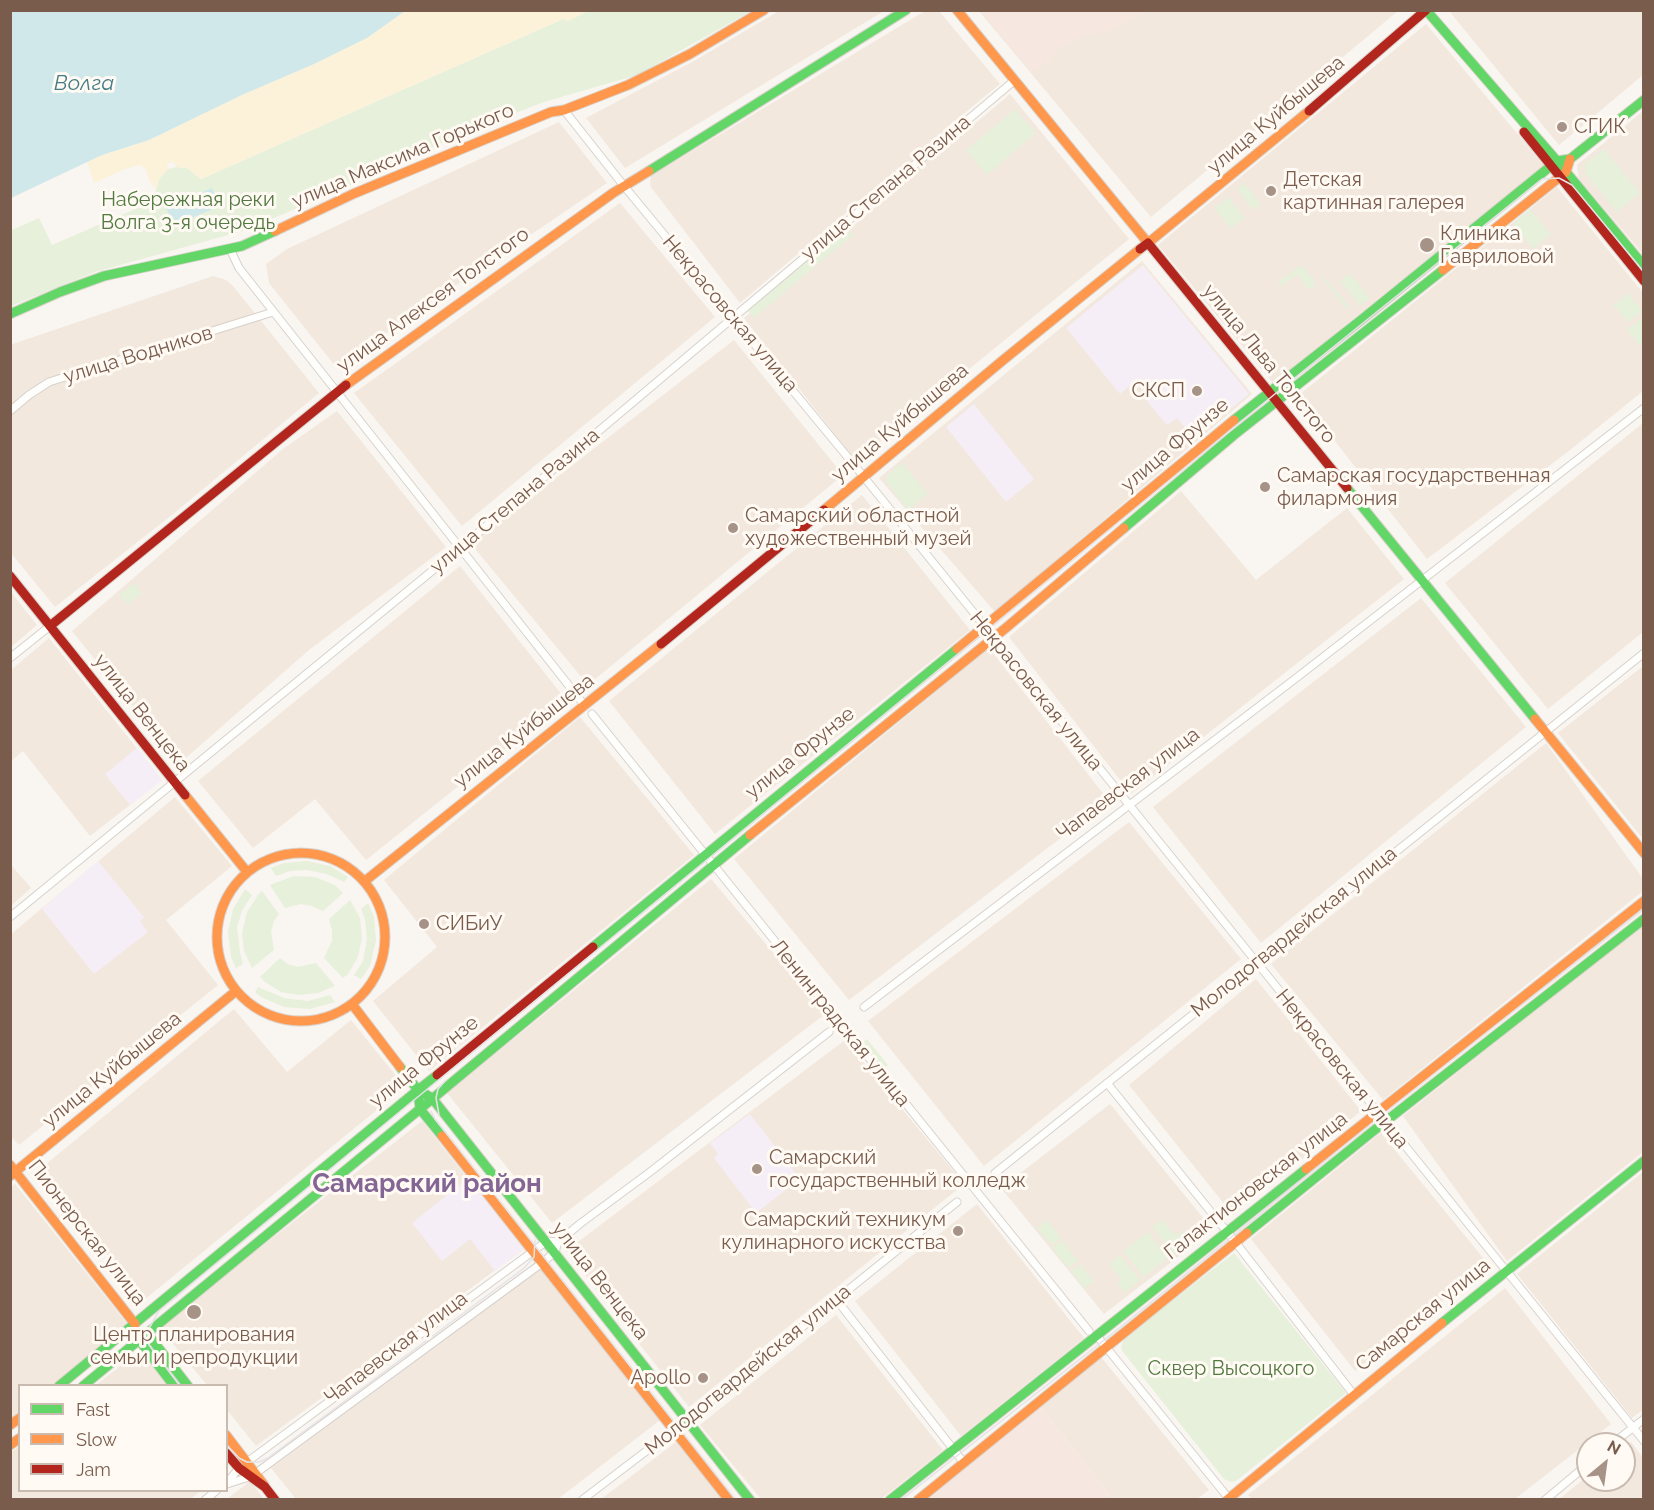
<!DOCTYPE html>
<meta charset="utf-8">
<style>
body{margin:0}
#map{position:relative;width:1654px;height:1510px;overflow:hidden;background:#f9f5f0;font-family:Raleway,sans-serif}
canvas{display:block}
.frame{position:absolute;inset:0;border:12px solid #7a5c4d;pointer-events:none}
.legend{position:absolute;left:18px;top:1384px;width:210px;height:108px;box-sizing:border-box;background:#fffaf3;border:2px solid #cabbb1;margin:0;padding:8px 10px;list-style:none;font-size:18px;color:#7a5c4d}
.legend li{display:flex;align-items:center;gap:12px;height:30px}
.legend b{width:30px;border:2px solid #cabbb1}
.north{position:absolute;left:1576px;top:1432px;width:60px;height:60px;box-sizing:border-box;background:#fffaf3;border:2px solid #cabbb1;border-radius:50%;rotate:29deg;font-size:16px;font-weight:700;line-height:24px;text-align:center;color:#7a5c4d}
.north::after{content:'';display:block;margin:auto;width:21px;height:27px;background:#a69286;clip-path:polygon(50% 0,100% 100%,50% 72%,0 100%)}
</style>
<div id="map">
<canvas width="1654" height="1510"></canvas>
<div class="frame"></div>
<ul class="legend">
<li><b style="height:8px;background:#63d668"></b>Fast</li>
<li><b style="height:8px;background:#ff974d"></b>Slow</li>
<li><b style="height:8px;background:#b3261e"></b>Jam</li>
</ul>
<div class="north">N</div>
</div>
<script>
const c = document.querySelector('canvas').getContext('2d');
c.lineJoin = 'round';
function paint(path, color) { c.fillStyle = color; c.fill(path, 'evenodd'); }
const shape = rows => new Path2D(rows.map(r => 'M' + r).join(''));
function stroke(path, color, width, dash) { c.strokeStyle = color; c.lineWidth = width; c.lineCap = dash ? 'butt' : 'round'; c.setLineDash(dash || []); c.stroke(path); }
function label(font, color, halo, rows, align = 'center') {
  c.font = font + ' Raleway,sans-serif'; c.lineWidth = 6; c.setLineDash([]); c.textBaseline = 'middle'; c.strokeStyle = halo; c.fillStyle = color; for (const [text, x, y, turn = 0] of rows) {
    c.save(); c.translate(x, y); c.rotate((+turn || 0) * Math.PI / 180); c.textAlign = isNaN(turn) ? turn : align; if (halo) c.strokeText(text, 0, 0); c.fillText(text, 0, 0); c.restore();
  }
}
const residential = shape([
 [779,11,884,11,625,168,586,118,694,61],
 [925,11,939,11,1000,84,946,128,944,133,946,139,951,141,956,140,1010,94,1129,239,862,456,851,455,744,318,903,184,906,180,904,174,899,171,893,173,740,303,650,186,651,176],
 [979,11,1398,11,1151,217],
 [1449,11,1643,11,1643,75,1559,145],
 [1426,24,1544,166,1273,383,1158,245],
 [1643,111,1643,254,1579,179,1577,165],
 [559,122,607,183,336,367,269,283,266,264,287,249],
 [1557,187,1643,293,1643,391,1570,450,1427,559,1299,395],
 [620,203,715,317,462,526,354,393],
 [1142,261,1252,394,995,612,879,478],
 [213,276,226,280,233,286,319,393,173,514,55,607,11,553,10,345],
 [734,340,843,475,588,685,471,544],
 [337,411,446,547,309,650,179,764,72,631,283,449],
 [1643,423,1643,632,1548,709,1445,583],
 [1181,491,1256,580,1347,508,1404,579,1131,794,1009,637],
 [862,495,970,630,715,834,609,701],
 [460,566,566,700,366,860,315,799,253,848,198,781],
 [11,592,37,625,11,647,10,647],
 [1421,598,1526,727,1261,943,1153,807],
 [49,638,162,780,90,836,23,751,11,761,11,670],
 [989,648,1109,801,849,1000,734,859],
 [1643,666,1643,839,1558,733],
 [580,717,694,855,429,1071,373,1001,437,947,384,880],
 [1546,743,1643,879,1643,891,1383,1100,1271,964],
 [175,797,232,866,166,920,218,985,19,1145,10,1135,10,935],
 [1129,822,1241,959,984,1166,868,1021],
 [11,865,31,888,11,906,10,906],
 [711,879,825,1014,552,1223,447,1093],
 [1643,925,1643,1152,1507,1261,1403,1116],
 [1256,979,1361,1111,1233,1215,1129,1085],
 [234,1009,287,1072,351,1020,405,1087,144,1300,39,1170],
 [845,1040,964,1184,689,1407,566,1251],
 [1110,1104,1213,1230,1104,1314,1001,1188],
 [422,1121,524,1249,256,1446,227,1410,226,1386,207,1385,159,1327],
 [1381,1133,1488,1264,1355,1371,1251,1239],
 [1643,1172,1644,1409,1632,1418,1517,1274],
 [15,1184,128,1325,54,1385,20,1386,19,1414,11,1421,10,1188],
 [977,1204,1084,1338,961,1436,855,1301],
 [546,1265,664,1417,558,1499,296,1499,271,1468],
 [1505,1288,1611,1424,1515,1499,1252,1499,1248,1495],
 [836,1315,943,1450,881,1499,761,1499,700,1425],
 [140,1351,167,1385,96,1385],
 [1101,1357,1209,1490,1197,1499,1113,1499,1040,1407],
 [680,1439,726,1500,600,1500],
 [1631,1442,1643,1458,1643,1499,1559,1499,1588,1476,1588,1480,1624,1480,1624,1447],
 [19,1446,20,1490,201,1491,189,1500,11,1499,11,1453],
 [250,1481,264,1499,226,1500]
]);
const commercial = shape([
 [981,11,1148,11,1106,32,1085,35,1051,54,1053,58,1032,73],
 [1040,1407,1113,1499,925,1500]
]);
const education = shape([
 [1143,265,1249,394,1194,439,1177,418,1167,425,1147,401,1151,397,1137,380,1120,394,1066,328],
 [974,404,1034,479,1006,502,946,427],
 [137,748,162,780,130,805,105,774],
 [98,861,144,917,140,921,148,932,94,974,42,909],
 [750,1114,800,1179,756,1213,714,1158,718,1154,710,1143],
 [468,1178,524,1249,495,1271,470,1239,442,1261,412,1223]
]);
const green = shape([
 [588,11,751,11,637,75,544,102,474,129,437,145,419,156,246,230,95,272,11,306,10,231,39,218,52,245,156,200,156,190,159,179,168,169,176,167,187,168,201,179,563,19,568,21],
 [1015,109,1036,133,987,175,966,150],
 [1604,149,1640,193,1617,212,1586,174,1585,164],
 [1244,183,1261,204,1253,210,1237,189],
 [1228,197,1245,218,1231,229,1214,208],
 [1530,209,1551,234,1533,249,1514,226,1514,223],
 [846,228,853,235,754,318,747,310],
 [1300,266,1303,266,1315,281,1314,287,1307,288,1297,274,1281,287,1278,282],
 [1350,273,1370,298,1360,306,1340,281],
 [1322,275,1349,306,1348,308,1346,308,1321,277],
 [1628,293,1642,311,1628,322,1613,305],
 [1643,317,1643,343,1640,346,1627,330],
 [902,463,928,494,908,510,886,482,887,475],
 [134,583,142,593,128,605,119,595],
 [307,861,330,866,348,877,344,882,327,874,306,870,290,871,276,876,271,868,284,863],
 [294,876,315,877,335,885,343,893,323,911,312,906,301,904,285,908,270,885],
 [245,889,252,895,242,911,237,927,240,953,243,964,236,968,231,957,228,932,233,909],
 [262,891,279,914,274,921,271,931,274,950,252,968,244,951,242,933,247,912,258,895],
 [350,900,360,918,362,938,358,957,348,974,343,978,324,958,332,941,332,930,329,919],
 [368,903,374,917,376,940,370,966,361,979,354,975,363,961,367,939,365,919,361,909],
 [280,958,288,964,297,967,316,963,335,986,318,993,299,995,281,992,265,982,260,977],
 [258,987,284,998,308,1001,330,995,335,1002,310,1009,284,1007,261,997,255,992],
 [867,1039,888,1065,884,1068,863,1042],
 [1162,1219,1175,1235,1180,1231,1188,1242,1173,1253,1152,1227],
 [1047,1220,1061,1238,1051,1245,1037,1228],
 [1148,1232,1168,1258,1144,1277,1123,1251],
 [1062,1240,1078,1261,1068,1268,1052,1248],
 [1234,1253,1346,1393,1236,1481,1231,1482,1224,1479,1123,1352,1121,1348,1124,1338],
 [1120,1255,1140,1280,1124,1293,1117,1283,1121,1279,1109,1264],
 [1080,1264,1094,1281,1084,1289,1071,1271]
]);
const sand = shape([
 [405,11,588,11,568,21,563,19,201,179,187,168,176,167,173,161,167,164,168,169,159,179,156,190,148,178,146,169,140,165,125,169,94,183,87,162,102,155,149,140,242,95,314,64,367,38]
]);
const water = shape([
 [11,10,405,10,405,11,367,38,314,64,242,95,149,140,102,155,11,198],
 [212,188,220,206,174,225,166,208]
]);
const street = shape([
 [564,110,624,186,855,466,1644,1441],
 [230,249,239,268,585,706],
 [10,411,29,395,49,382,273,312],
 [10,658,50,626],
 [592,714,1089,1331],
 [10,917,460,548,1015,80],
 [864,1007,1291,682,1644,408],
 [1107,1083,1236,1243,1354,1395],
 [995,1173,1644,653],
 [836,1299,964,1463],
 [1097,1336,1230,1500],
 [1612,1444,1644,1419],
 [247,1462,547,1241,558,1242],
 [256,1473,542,1263,555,1252,558,1242,581,1223,650,1172,829,1032],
 [226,1484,239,1468],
 [227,1484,249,1477],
 [205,1500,217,1490],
 [582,1500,687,1420,957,1202],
 [1545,1500,1588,1464]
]);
const fast = shape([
 [1426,10,1557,161,1644,266],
 [649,171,906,10],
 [10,314,60,292,104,276,242,246,275,231],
 [1234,420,1361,320,1557,161,1570,159,1644,100],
 [1347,488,1535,719],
 [1124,528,1234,435,1443,270],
 [593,947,957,649],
 [437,1075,418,1090,432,1098,750,1500],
 [442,1136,420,1109,750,835],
 [1247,1233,1372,1132,1644,919],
 [1442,1323,1644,1161],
 [147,1333,188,1386],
 [139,1340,174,1386],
 [59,1386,418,1090],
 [83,1386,420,1109,418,1090,400,1067],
 [890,1500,1306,1169]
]);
const slow = shape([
 [957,10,1148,243,1309,111],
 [275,231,353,194,551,112,564,110,628,85,690,54,764,10],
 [1443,270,1566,172,1570,159],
 [346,385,613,193,649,171],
 [824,510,1002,361,1140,249],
 [957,649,1234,420],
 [1535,719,1644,853],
 [185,795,247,872],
 [750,835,1007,627,1124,528],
 '217 937a84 84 0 1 1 168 0a84 84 0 1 1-168 0Z',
 [365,881,661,644],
 [352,1004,400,1067],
 [442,1136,729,1500],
 [10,1165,135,1324],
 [1306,1169,1644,901],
 [10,1176,236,991],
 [10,1425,20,1418],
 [226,1435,264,1485],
 [10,1445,20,1438],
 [918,1500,1247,1233],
 [1227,1500,1442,1323]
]);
const jam = shape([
 [1309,111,1426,10],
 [1524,132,1644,281],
 [1140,249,1148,243,1347,488],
 [10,576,185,795],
 [50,626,346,385],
 [661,644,824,510],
 [437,1075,593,947],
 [226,1453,239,1468,265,1487,275,1500]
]);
const tram = shape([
 [431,1111,435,1119,736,1500],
 [439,1115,436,1098,438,1089,446,1080],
 [180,1386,149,1345,148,1330,159,1311,408,1105,1281,389,1542,179,1559,178,1572,185,1644,272],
 [226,1444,239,1458,247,1462,259,1462,268,1458,523,1269,534,1257,535,1240],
 [901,1500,1113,1333,1392,1107,1644,909]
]);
const markers = [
 [1562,127,6,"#a69286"],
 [1271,191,6,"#a69286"],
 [1427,245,8,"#a69286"],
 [1197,391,6,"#a69286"],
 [1265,487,6,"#a69286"],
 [733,528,6,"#a69286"],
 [424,924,6,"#a69286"],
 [757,1169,6,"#a69286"],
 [958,1231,6,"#a69286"],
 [194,1312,8,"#a69286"],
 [703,1378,6,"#a69286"]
];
const streetNames = [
 ["улица Куйбышева",1276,115,-40],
 ["улица Максима Горького",403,156,-23],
 ["улица Степана Разина",886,188,-40],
 ["улица Алексея Толстого",433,300,-36],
 ["Некрасовская улица",730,314,50],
 ["улица Водников",138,355,-17],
 ["улица Льва Толстого",1269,364,51],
 ["улица Куйбышева",900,423,-40],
 ["улица Фрунзе",1175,445,-40],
 ["улица Степана Разина",515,501,-40],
 ["Некрасовская улица",1036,691,51],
 ["улица Венцека",142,713,52],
 ["улица Куйбышева",524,731,-38],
 ["улица Фрунзе",800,753,-39],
 ["Чапаевская улица",1128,784,-37],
 ["Молодогвардейская улица",1294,932,-39],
 ["Ленинградская улица",840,1023,51],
 ["улица Фрунзе",424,1062,-39],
 ["Некрасовская улица",1342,1069,51],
 ["улица Куйбышева",112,1070,-39],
 ["Галактионовская улица",1256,1186,-38],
 ["Пионерская улица",87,1233,52],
 ["улица Венцека",600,1281,52],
 ["Самарская улица",1423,1315,-39],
 ["Чапаевская улица",396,1348,-37],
 ["Молодогвардейская улица",748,1370,-39]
];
const poiNames = [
 ["СГИК",1574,127],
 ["Детская",1283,180],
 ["картинная галерея",1283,203],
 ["Клиника",1440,234],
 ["Гавриловой",1440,257],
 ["СКСП",1185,391,"right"],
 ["Самарская государственная",1277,476],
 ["филармония",1277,499],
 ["Самарский областной",745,516],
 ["художественный музей",745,539],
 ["СИБиУ",436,924],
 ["Самарский",769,1158],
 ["государственный колледж",769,1181],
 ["Самарский техникум",946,1220,"right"],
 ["кулинарного искусства",946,1243,"right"],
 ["Центр планирования",194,1335,"center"],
 ["семьи и репродукции",194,1358,"center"],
 ["Apollo",691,1378,"right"]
];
const parkNames = [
 ["Набережная реки",188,200],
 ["Волга 3-я очередь",188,223],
 ["Сквер Высоцкого",1231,1369]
];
const waterNames = [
 ["Волга",84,84]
];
const districtNames = [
 ["Самарский район",427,1184]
];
paint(residential, '#f2e8de');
paint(commercial, '#f6e8e1');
paint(education, '#f6eef6');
paint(green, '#e7f0db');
paint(sand, '#fbf2d9');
paint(water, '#d0e8ea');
stroke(street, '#d7d1cb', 9);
stroke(fast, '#d9d2cb', 11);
stroke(slow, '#d9d2cb', 11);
stroke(jam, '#d9d2cb', 11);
stroke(street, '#fefefd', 7);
stroke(fast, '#63d668', 9);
stroke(slow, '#ff974d', 9);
stroke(jam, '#b3261e', 9);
stroke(tram, '#e6e3e7', 1.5);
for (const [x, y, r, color] of markers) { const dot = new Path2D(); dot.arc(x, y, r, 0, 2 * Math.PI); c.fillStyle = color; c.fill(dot); stroke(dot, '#fffaf3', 2); }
label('20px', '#7a5c4d', '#fffaf3', streetNames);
label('20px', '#7a5c4d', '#fffaf3', poiNames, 'left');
label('20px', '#537a41', '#fffaf3', parkNames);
label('italic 21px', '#437c86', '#fffaf3', waterNames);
label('bold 26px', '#846695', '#fffaf3', districtNames);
</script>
